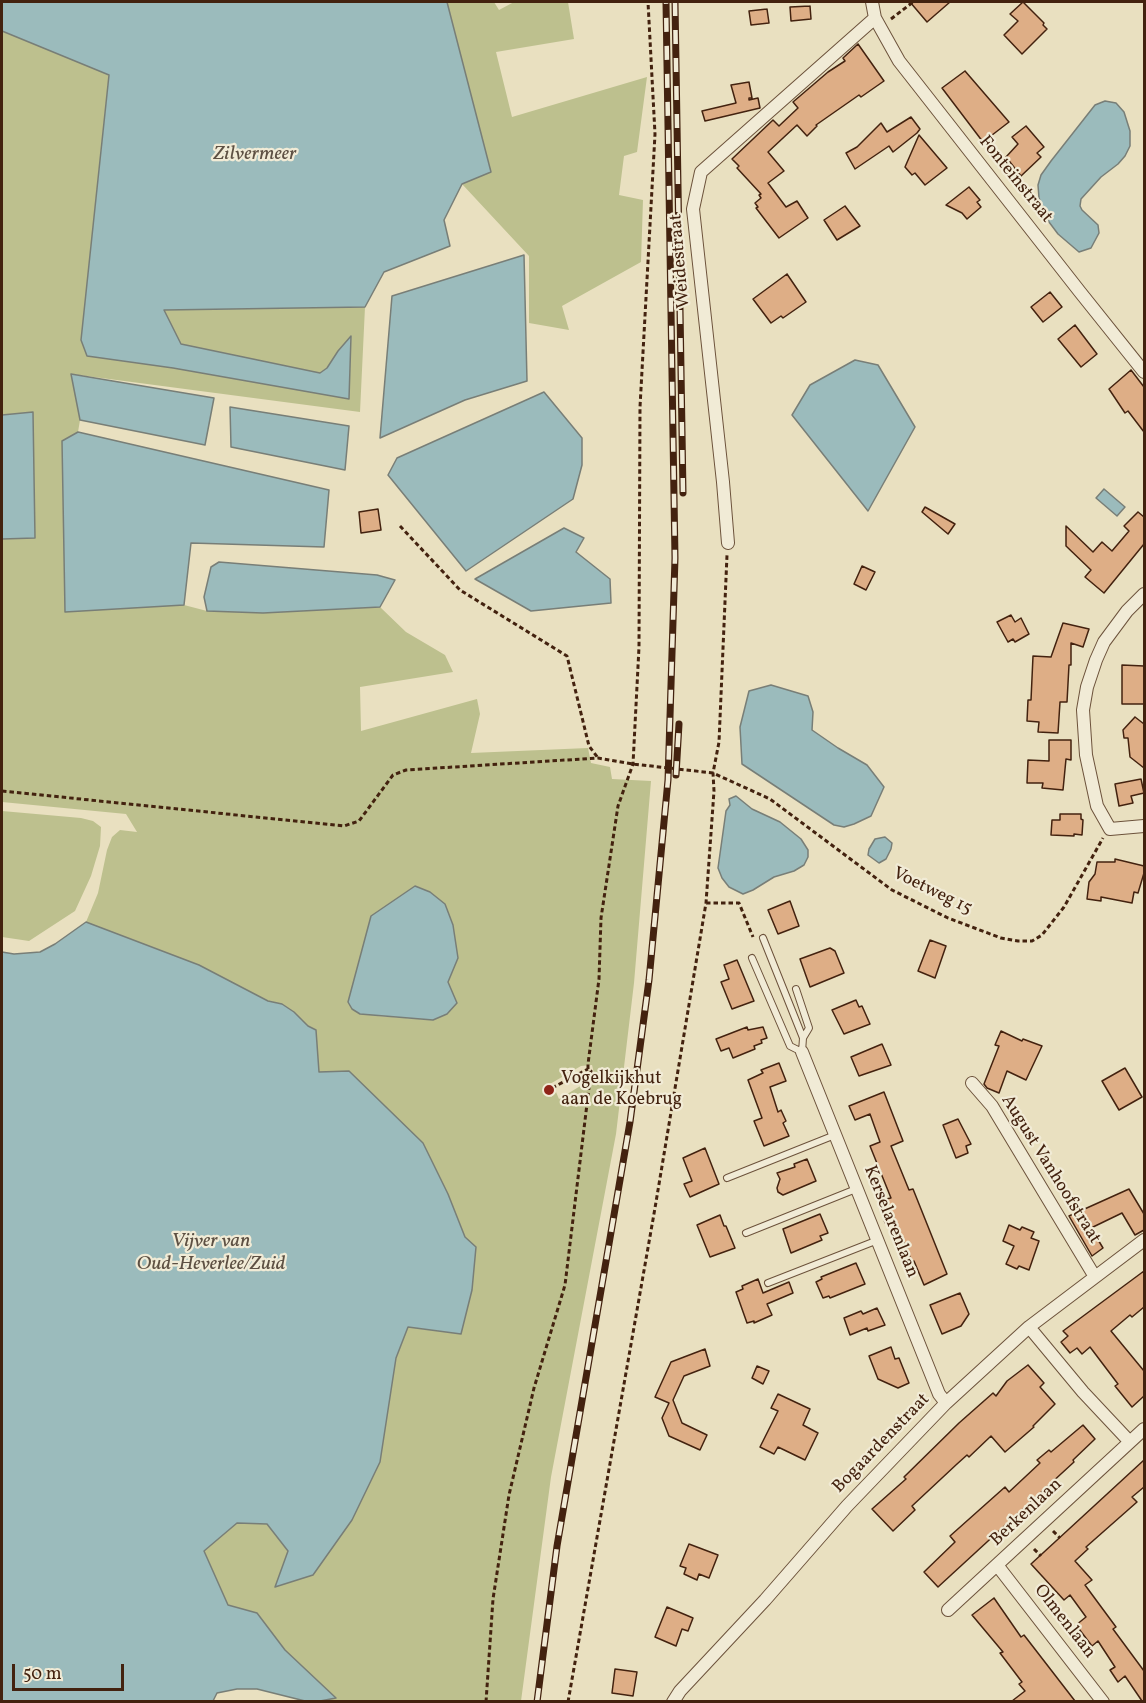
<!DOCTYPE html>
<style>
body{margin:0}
#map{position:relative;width:1146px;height:1703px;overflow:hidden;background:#e9e0c0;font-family:Vollkorn,serif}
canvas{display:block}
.frame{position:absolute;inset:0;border:3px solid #43220f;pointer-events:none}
.scale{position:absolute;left:12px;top:1664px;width:112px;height:27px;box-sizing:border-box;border:3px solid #43220f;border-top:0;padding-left:8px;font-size:18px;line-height:21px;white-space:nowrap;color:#43220f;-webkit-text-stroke:4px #f1ebd6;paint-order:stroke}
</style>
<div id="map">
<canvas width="1146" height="1703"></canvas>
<div class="frame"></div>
<div class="scale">50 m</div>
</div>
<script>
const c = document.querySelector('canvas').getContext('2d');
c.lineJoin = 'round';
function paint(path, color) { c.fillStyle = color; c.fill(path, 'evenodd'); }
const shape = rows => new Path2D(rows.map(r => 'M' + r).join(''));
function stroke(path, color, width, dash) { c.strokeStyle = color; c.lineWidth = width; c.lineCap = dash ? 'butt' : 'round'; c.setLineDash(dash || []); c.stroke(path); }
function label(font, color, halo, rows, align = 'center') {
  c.font = font + ' Vollkorn,serif'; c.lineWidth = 4.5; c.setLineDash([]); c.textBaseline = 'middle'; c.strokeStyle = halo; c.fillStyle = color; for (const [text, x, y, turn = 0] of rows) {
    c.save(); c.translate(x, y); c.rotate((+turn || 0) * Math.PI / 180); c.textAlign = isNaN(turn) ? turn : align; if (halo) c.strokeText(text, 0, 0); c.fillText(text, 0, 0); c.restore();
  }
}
const green = shape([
 [447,2,494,2,499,10,514,2,568,2,574,39,496,52,512,117,647,77,637,152,624,156,619,195,643,200,641,262,562,306,569,330,529,323,529,256,462,184,490,171],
 [2,31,109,74,81,340,88,356,173,368,349,399,351,337,338,351,327,368,320,373,181,344,164,310,365,307,360,412,71,374,80,420,78,432,62,441,184,605,207,611,263,613,380,607,406,632,445,655,453,672,360,687,361,731,477,699,480,714,471,753,588,748,591,763,610,767,612,779,651,781,634,983,616,1134,551,1477,521,1701,320,1701,335,1698,285,1650,257,1613,228,1605,204,1551,237,1522,267,1524,288,1551,396,1358,408,1327,461,1334,465,1237,448,1194,423,1143,319,1072,316,1030,308,1027,294,1012,282,1004,268,1001,199,965,86,922,98,893,107,850,112,837,120,830,137,832,126,814,2,802,2,539,35,537,32,412,2,415],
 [453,925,457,958,448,982,447,1014,433,1020,378,1016],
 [592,1065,595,1077,559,1099,556,1092,551,1097,543,1088,581,1066],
 [2,811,81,818,93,821,101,827,100,846,91,876,75,911,29,941,2,937]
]);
const water = shape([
 [2,2,447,2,491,172,462,184,444,220,450,246,384,272,365,307,164,310,181,344,320,373,327,368,338,351,351,336,349,399,173,368,87,356,81,340,109,75,2,31,2,2],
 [1105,101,1116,103,1124,112,1130,131,1130,146,1125,156,1118,164,1101,177,1081,199,1080,206,1082,210,1098,225,1099,233,1091,248,1079,252,1058,234,1049,222,1039,198,1038,185,1041,175,1051,161,1095,105,1105,101],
 [524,255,527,381,465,400,380,438,392,296,524,255],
 [855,360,878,365,915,427,868,511,792,415,810,385,855,360],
 [71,374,214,398,205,445,80,420,71,374],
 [544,392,582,438,582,465,573,499,466,571,388,475,397,458,544,392],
 [230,407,349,426,345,470,231,447,230,407],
 [33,412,35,538,2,539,2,415,33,412],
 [78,432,329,490,324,547,191,543,184,605,65,612,62,441,78,432],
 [1104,489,1125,507,1117,516,1096,498,1104,489],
 [564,528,584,538,576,552,610,579,611,603,531,611,475,579,564,528],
 [219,562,377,575,395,580,380,607,263,613,207,611,204,597,211,567,219,562],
 [771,685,808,696,813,712,812,730,838,748,867,765,884,787,871,816,854,824,844,827,834,825,742,764,740,727,749,691,771,685],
 [736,796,752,809,780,822,801,839,808,850,808,857,804,865,794,871,774,877,753,890,743,894,729,887,722,878,718,868,726,811,730,805,729,799,736,796],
 [885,837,892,843,891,849,886,859,879,863,868,855,869,849,875,839,885,837],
 [415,886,430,892,445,904,453,925,458,958,448,982,457,1003,447,1014,433,1020,360,1014,352,1009,348,1002,371,916,415,886],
 [86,922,199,965,268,1001,282,1004,294,1012,308,1026,316,1030,319,1072,349,1071,423,1143,448,1194,465,1237,476,1247,472,1290,461,1334,408,1327,396,1358,380,1462,352,1520,313,1575,275,1587,288,1551,267,1524,237,1523,204,1551,228,1605,257,1613,285,1650,336,1698,320,1701,305,1701,257,1689,237,1689,217,1693,213,1701,2,1701,2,952,14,954,40,952,55,944,86,922]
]);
const building = shape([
 [910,2,950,2,927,22,910,2],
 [1023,2,1044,23,1043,25,1047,29,1022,54,1004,35,1018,21,1010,14,1023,2],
 [810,6,811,19,791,21,790,7,810,6],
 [767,9,769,23,751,25,749,11,767,9],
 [858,44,884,81,861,97,859,95,816,125,817,126,807,136,797,125,768,152,784,171,768,183,786,207,797,201,808,218,779,238,756,208,758,207,755,203,761,198,759,195,761,194,737,168,739,166,732,159,773,120,779,126,798,108,793,102,828,72,845,61,843,58,858,44],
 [965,71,1009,122,983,142,942,88,965,71],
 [749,82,752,98,749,98,749,100,758,98,760,108,705,121,702,111,736,103,731,85,749,82],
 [911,117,920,129,917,133,893,152,889,146,855,169,846,153,857,147,881,123,887,132,911,117],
 [1026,126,1044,147,1037,153,1041,157,1021,176,1006,157,1018,144,1012,137,1026,126],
 [919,135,947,168,925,185,915,173,912,175,905,167,919,135],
 [969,187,980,200,977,202,981,207,967,219,962,213,946,205,969,187],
 [845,206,860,226,837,240,824,220,845,206],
 [787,274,806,302,783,318,781,316,771,323,753,299,787,274],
 [1050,292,1062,307,1043,322,1031,307,1050,292],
 [1075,325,1097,354,1081,367,1058,339,1075,325],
 [1131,370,1144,387,1144,432,1128,411,1125,413,1109,389,1131,370],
 [925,507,955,524,948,534,922,512,925,507],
 [378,509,381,530,361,533,359,512,378,509],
 [1138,512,1144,517,1144,544,1104,593,1085,577,1091,570,1066,546,1066,526,1093,552,1102,542,1112,551,1129,531,1124,526,1138,512],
 [862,566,875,572,866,590,854,584,862,566],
 [1011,615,1015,622,1021,618,1029,634,1015,642,1013,639,1008,642,997,622,1011,615],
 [1063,623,1089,629,1083,647,1071,643,1071,665,1069,665,1067,702,1060,702,1058,733,1038,732,1039,722,1027,721,1028,700,1031,700,1033,656,1051,657,1063,623],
 [1122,665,1144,666,1144,704,1122,704,1122,665],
 [1135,717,1144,724,1144,768,1130,757,1128,738,1124,738,1123,730,1135,717],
 [1049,740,1071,740,1071,760,1066,759,1063,790,1042,788,1043,783,1027,783,1028,760,1049,761,1049,740],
 [1141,779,1144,793,1131,796,1133,803,1119,806,1115,784,1141,779],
 [1060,814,1081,814,1081,819,1083,820,1082,835,1074,834,1074,836,1051,835,1052,820,1060,820,1060,814],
 [1115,859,1144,866,1144,873,1138,893,1134,892,1132,903,1101,897,1101,901,1087,899,1089,882,1095,874,1097,862,1115,862,1115,859],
 [790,901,799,926,778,934,768,910,790,901],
 [930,940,946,946,935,978,918,971,930,940],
 [830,948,835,951,844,973,810,987,800,959,830,948],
 [737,960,754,1001,732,1009,721,982,729,979,724,965,737,960],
 [856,1000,859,1007,862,1006,870,1024,844,1034,832,1010,856,1000],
 [747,1027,748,1030,763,1027,767,1038,761,1040,762,1043,754,1046,755,1049,733,1058,729,1048,721,1051,716,1039,747,1027],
 [1001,1031,1022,1041,1023,1039,1042,1046,1026,1080,1007,1071,999,1093,987,1088,984,1084,999,1046,995,1045,1001,1031],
 [882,1044,891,1065,859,1076,851,1057,882,1044],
 [779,1063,786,1081,770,1087,778,1112,781,1110,786,1121,783,1123,789,1136,764,1146,754,1121,762,1118,748,1080,763,1073,761,1070,779,1063],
 [1125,1068,1142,1097,1119,1110,1102,1081,1125,1068],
 [884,1092,903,1141,891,1146,909,1190,913,1189,947,1274,924,1285,914,1261,912,1262,886,1199,891,1198,870,1146,880,1142,870,1114,855,1120,849,1106,884,1092],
 [958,1119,971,1144,966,1146,968,1153,956,1158,943,1125,958,1119],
 [705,1148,719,1184,690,1197,684,1184,692,1181,683,1158,705,1148],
 [807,1159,816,1181,783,1195,778,1192,777,1188,780,1179,777,1173,795,1167,794,1164,807,1159],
 [1129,1189,1144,1214,1144,1230,1135,1235,1122,1213,1091,1228,1103,1248,1092,1256,1069,1216,1129,1189],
 [820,1214,828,1233,820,1236,822,1240,791,1253,783,1229,820,1214],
 [720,1215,724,1226,726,1226,735,1248,710,1257,697,1225,720,1215],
 [1009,1225,1020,1230,1022,1227,1034,1232,1031,1238,1039,1241,1029,1270,1019,1266,1017,1269,1006,1264,1014,1246,1003,1241,1009,1225],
 [856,1263,865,1284,830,1298,829,1296,823,1298,816,1282,822,1279,821,1277,856,1263],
 [1144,1271,1144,1307,1132,1317,1130,1315,1111,1331,1144,1371,1144,1396,1132,1407,1115,1386,1118,1384,1090,1347,1082,1354,1077,1348,1070,1353,1061,1342,1068,1336,1063,1331,1144,1271],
 [758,1279,763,1293,789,1282,793,1293,767,1304,772,1315,754,1323,754,1321,747,1323,736,1292,743,1289,742,1286,758,1279],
 [960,1293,969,1314,961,1326,942,1334,930,1305,960,1293],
 [877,1308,885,1325,868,1331,867,1328,850,1335,844,1318,861,1311,863,1314,877,1308],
 [891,1347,895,1359,899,1358,909,1383,898,1388,878,1379,869,1356,891,1347],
 [705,1349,710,1366,684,1376,673,1400,682,1423,707,1435,700,1450,669,1436,662,1418,669,1403,655,1397,671,1362,705,1349],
 [1028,1365,1044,1383,1040,1387,1055,1404,1033,1426,1034,1427,1005,1452,991,1436,969,1457,967,1455,957,1464,912,1506,915,1510,893,1531,872,1509,906,1479,904,1477,959,1423,993,1393,996,1396,1007,1381,1028,1365],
 [757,1366,769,1371,763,1384,752,1378,757,1366],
 [778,1394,810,1409,803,1425,818,1433,805,1460,778,1447,774,1454,760,1447,778,1411,771,1408,778,1394],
 [1083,1425,1095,1439,1073,1460,1074,1462,938,1587,924,1572,955,1542,950,1536,1005,1487,1009,1492,1040,1463,1037,1460,1049,1450,1051,1452,1083,1425],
 [1144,1460,1144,1487,1132,1497,1137,1502,1086,1547,1088,1549,1075,1561,1092,1580,1085,1585,1116,1627,1113,1629,1144,1671,1144,1701,1142,1701,1125,1676,1118,1682,1110,1670,1115,1667,1098,1641,1092,1646,1076,1625,1086,1617,1070,1595,1064,1600,1031,1564,1144,1460],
 [689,1544,718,1555,709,1578,699,1574,697,1580,684,1574,686,1568,680,1566,689,1544],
 [994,1598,1021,1637,1024,1635,1075,1701,1012,1701,1025,1691,1019,1684,1022,1682,1000,1653,1003,1652,972,1615,994,1598],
 [667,1607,693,1618,688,1631,682,1629,676,1646,655,1637,667,1607],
 [615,1669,637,1672,633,1696,612,1693,615,1669]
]);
const path = shape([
 [891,19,913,2],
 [400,526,460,590,567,656,589,746,598,758],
 [2,791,344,826,359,821,393,775,406,770,598,758,633,764,713,773,770,799,892,890,948,918,1001,938,1018,941,1032,941,1042,935,1064,907,1103,838],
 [706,903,739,903,753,937],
 [552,1088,588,1069],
 [884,1222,894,1218],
 [904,1264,910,1268,917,1269],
 [1053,1531,1060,1538],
 [1034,1549,1041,1556],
 [486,1702,493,1599,509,1495,534,1388,565,1285,591,1071,588,1069,588,1064,599,979,601,918,618,806,633,764,639,647,640,407,655,134,648,2],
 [568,1702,655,1208,706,903,714,791,713,773,719,742,727,555]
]);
const service = shape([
 [752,958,790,1046,802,1052,803,1038,763,938],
 [796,989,809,1028,803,1038],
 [727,1178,835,1135],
 [746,1233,856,1189],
 [768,1283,878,1240]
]);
const minor = shape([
 [872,2,875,18,899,61,1080,292,1144,372],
 [728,543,723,482,693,209,701,172,875,18],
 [1144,594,1127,611,1104,642,1096,660,1087,687,1083,710,1086,755,1097,806,1110,829,1144,826],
 [802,1052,939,1394,946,1403],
 [972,1083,992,1106,1095,1277],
 [1029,1327,1083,1392,1129,1441],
 [997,1565,1103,1702],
 [948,1610,1144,1429],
 [673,1702,680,1691,765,1600,847,1506,946,1403,1029,1327,1144,1240]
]);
const rail = shape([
 [675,2,683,493],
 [676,775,679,724],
 [537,1702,557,1546,630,1122,649,980,668,780,675,558,666,2]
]);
const markers = [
 [549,1090,6,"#8f2418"]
];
const streetNames = [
 ["Fonteinstraat",1015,180,51],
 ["Weidestraat",681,261,-95],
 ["Voetweg 15",932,892,26],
 ["August Vanhoofstraat",1050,1170,58],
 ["Kerselarenlaan",890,1222,68],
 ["Bogaardenstraat",882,1444,-46],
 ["Berkenlaan",1027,1513,-43],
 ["Olmenlaan",1064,1622,52]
];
const poiNames = [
 ["Vogelkijkhut",561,1080],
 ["aan de Koebrug",561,1101]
];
const waterNames = [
 ["Zilvermeer",255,155],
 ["Vijver van",211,1242],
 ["Oud-Heverlee/Zuid",211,1265]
];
paint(green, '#bdc08e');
paint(water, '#9bbbbc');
stroke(water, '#787e77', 1.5);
paint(building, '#deae86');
stroke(building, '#43220f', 1.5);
stroke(service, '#6c523b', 8);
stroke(minor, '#6c523b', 14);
stroke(path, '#43220f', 3, [4.5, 3]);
stroke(service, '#f1ebd6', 6);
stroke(minor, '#f1ebd6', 12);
stroke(rail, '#43220f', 7);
stroke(rail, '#f1ebd6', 4.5, [14]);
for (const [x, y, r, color] of markers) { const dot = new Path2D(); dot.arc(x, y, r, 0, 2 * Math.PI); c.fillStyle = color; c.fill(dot); stroke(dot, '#f1ebd6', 2); }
label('18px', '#43220f', '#f1ebd6', streetNames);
label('18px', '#43220f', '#f1ebd6', poiNames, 'left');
label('italic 20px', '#5d5043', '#f1ebd6', waterNames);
</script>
